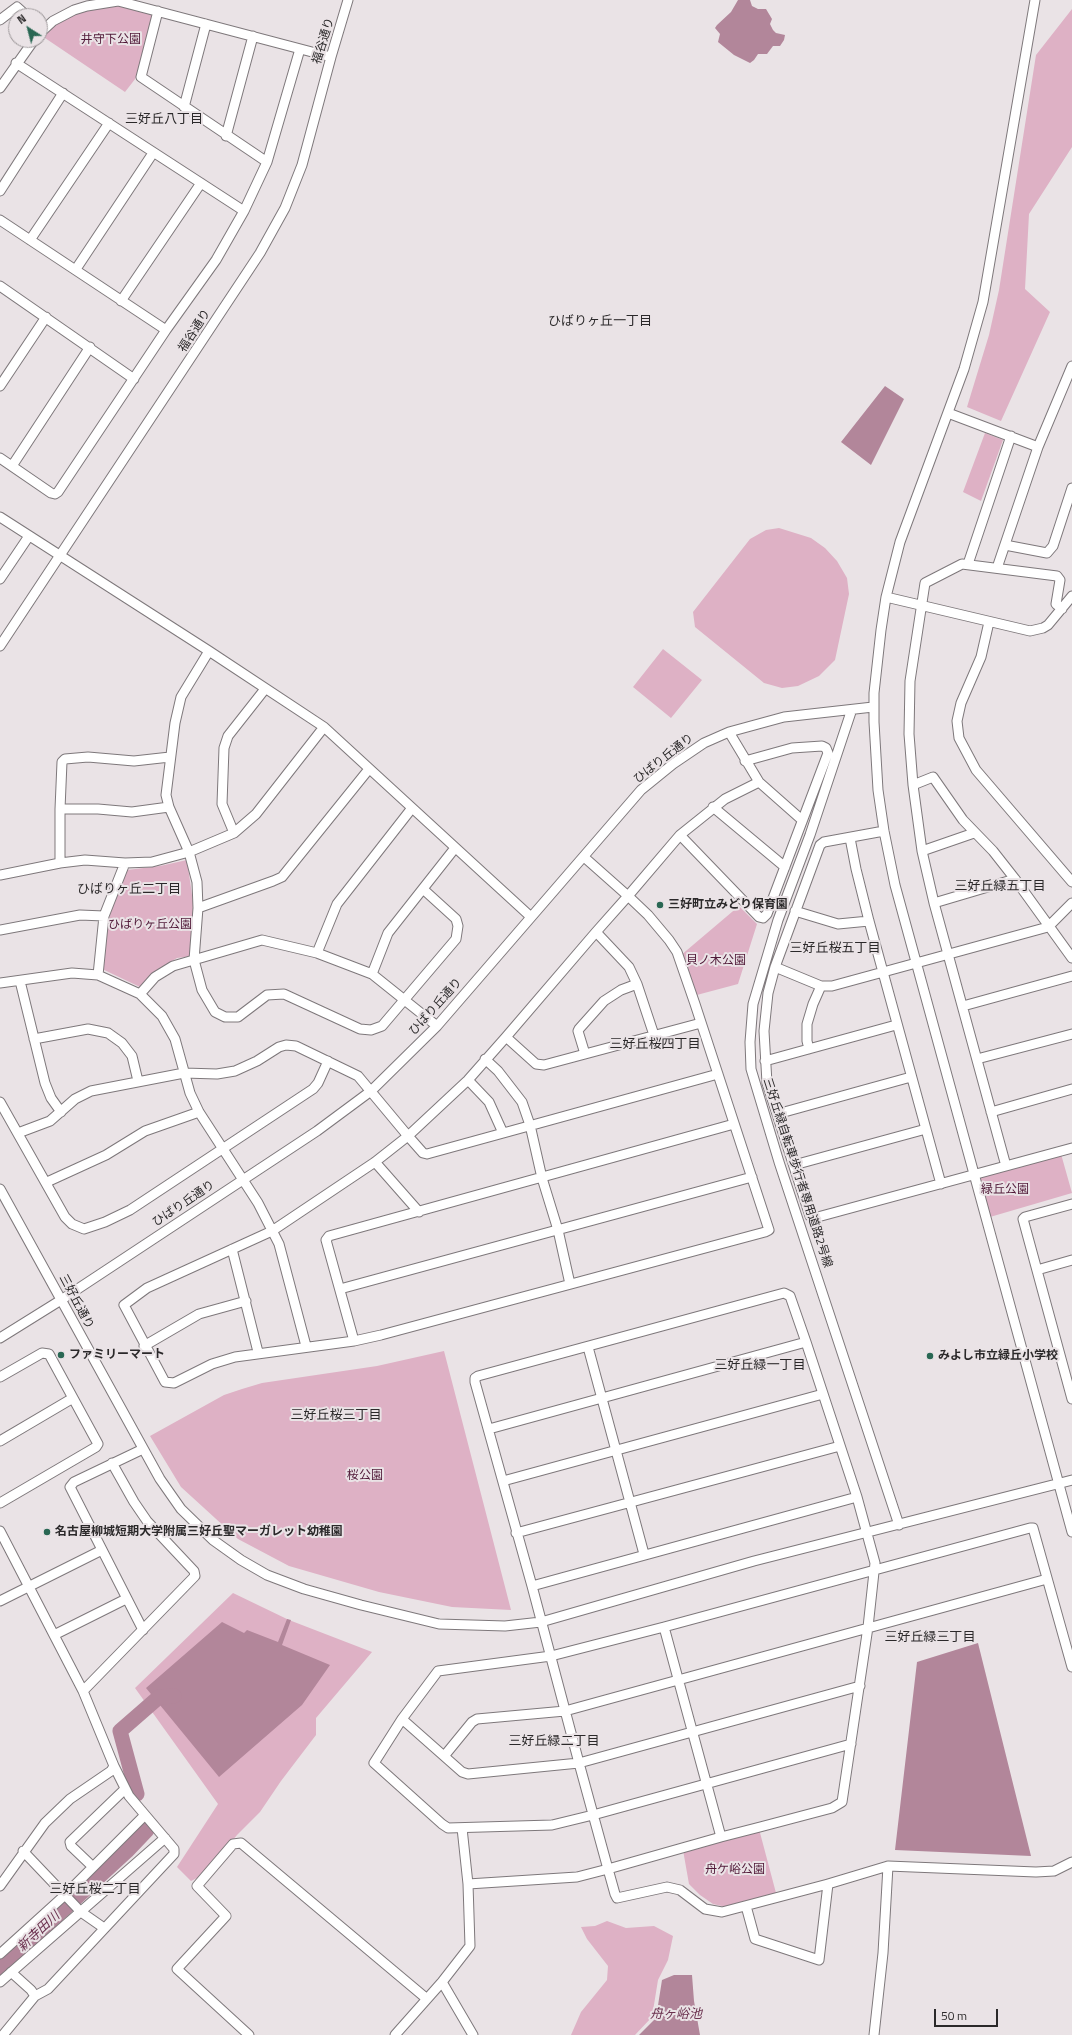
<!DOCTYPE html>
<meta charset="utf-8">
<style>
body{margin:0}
#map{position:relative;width:1072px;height:2035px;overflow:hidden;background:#eae3e6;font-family:"Titillium Web",sans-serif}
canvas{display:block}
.north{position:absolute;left:8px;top:8px;width:40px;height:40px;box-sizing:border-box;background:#eae3e6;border:1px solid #9e999b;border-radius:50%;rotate:324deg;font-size:11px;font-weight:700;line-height:16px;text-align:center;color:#2b292a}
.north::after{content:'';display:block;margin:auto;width:14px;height:18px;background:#296753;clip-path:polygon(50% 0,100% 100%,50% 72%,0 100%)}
.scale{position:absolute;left:934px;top:2009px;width:64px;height:18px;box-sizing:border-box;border:2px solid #2b292a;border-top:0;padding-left:5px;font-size:12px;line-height:14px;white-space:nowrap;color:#2b292a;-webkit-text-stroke:3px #eae3e6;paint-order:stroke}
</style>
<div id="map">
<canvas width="1072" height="2035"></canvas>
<div class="north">N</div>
<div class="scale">50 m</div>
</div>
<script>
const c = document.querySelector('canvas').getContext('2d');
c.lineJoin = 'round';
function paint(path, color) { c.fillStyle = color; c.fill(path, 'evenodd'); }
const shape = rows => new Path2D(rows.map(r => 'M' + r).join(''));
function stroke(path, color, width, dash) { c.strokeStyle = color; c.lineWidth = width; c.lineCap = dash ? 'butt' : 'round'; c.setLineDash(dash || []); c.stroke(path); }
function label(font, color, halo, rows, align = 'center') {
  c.font = font + ' "Titillium Web","Noto Sans JP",sans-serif'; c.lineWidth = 4; c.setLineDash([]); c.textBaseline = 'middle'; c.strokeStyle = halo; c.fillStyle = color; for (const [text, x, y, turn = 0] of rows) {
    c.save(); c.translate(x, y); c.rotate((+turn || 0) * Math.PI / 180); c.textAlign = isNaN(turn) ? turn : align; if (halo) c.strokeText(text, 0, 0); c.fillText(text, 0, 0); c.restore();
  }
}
const green = shape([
 [115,2,156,8,139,74,125,92,42,36,53,24,70,15],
 [1072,9,1072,147,1029,214,1025,289,1050,312,1001,421,967,407,989,335,999,290,1036,55],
 [985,433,1003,440,981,501,963,492],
 [779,528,811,538,825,548,837,561,847,578,849,594,835,660,819,676,798,686,782,688,764,683,695,627,693,612,750,539,766,530],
 [663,649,702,680,671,718,633,687],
 [187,860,193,902,192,956,177,958,159,969,140,987,100,968,110,914,127,870,160,866],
 [739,906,757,924,738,984,693,996,680,956],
 [1061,1154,1072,1193,990,1217,978,1176],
 [444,1351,511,1610,452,1607,379,1592,289,1566,238,1539,181,1487,150,1436,224,1395,242,1389,262,1383,377,1366],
 [233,1593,289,1620,372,1652,316,1718,316,1735,281,1781,260,1812,237,1835,203,1875,191,1881,177,1867,218,1804,135,1688],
 [759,1829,776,1893,726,1907,713,1904,700,1895,689,1884,683,1850],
 [607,1921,626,1928,654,1926,673,1936,668,1960,658,1980,652,2017,635,2035,571,2035,581,2012,607,1980,608,1966,587,1939,581,1927,595,1926]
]);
const water = shape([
 [738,0,750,0,752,6,758,9,766,9,772,19,770,24,773,30,776,33,785,35,784,40,780,46,773,46,767,54,758,54,754,60,750,63,734,55,718,42,720,34,715,28,717,25,731,12],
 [885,386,904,399,871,465,841,442],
 [287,1619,291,1620,282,1645,330,1665,302,1705,219,1777,146,1688,222,1622,244,1633,247,1630,278,1642],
 [978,1643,1031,1856,895,1850,917,1662],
 [674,1975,692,1975,694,2001,700,2035,639,2035,656,2018,662,1980]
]);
const river = shape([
 [137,1794,120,1731,159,1697,174,1696],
 [0,1968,127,1851,147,1830]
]);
const minor = shape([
 [1035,0,983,302,964,369,900,542,886,597,881,630,874,693,874,722,878,790,884,831,895,885,1072,1532],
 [158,11,141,77,267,162],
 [0,20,17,7,27,16],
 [40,33,53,21,74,10,87,6,118,1,331,57],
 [16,63,244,211],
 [0,88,34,40],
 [184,107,206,24],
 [226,136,253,36],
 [0,191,63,93],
 [0,220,166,330],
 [30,240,109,123],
 [76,269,153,153],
 [0,286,134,379],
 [121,301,201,183],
 [0,386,46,317],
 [948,413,1038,447],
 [0,458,51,493,55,494,58,492,166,330,216,260,244,211,267,162,300,49],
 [12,466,90,347],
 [0,517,209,651,324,727,531,917],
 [1005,545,1047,553,1053,546,1072,488],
 [968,564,1011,436],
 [997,568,1038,447,1072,366],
 [0,579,29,536],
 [886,597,1030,631,1043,628,1048,625,1072,596],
 [989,622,981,657,961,703,957,721,959,738,976,770,1072,882],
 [0,646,260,253,285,208,302,165,331,57,348,0],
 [209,651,181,697,175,723,166,795,169,807,189,852,197,882,198,908,194,960,202,990,215,1012,225,1017,238,1017,267,995,284,994,360,1029,371,1030,382,1026,456,939,458,926,456,919,423,889],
 [851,712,810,835,778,920,753,1004,750,1042,751,1069,779,1162,899,1525],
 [729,732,759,782,802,820],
 [913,785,933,777,963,820,993,851,1015,879,1072,958],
 [713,807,785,867],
 [60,809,98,809,132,812,169,807],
 [884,831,824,842,820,845,775,967,768,993,764,1031,767,1083,810,1216,814,1218,1072,1148],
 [234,833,222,804,224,748,228,736,265,689],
 [680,835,759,917,763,918,767,914,828,753,826,748,822,746,792,748,745,761],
 [850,838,856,869,869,921,941,1184],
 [922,851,974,833],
 [584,857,628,896,648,915,669,940,677,952,695,1004,769,1230,765,1232,381,1335,354,1341,235,1357,212,1364,174,1383,165,1382,124,1305,147,1288,272,1231,375,1162,408,1136,468,1080,506,1037,596,932,628,896,680,835,725,799,759,782],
 [60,863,60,809,62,762,65,759,88,757,134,761,170,757],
 [0,875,60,863,85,860,125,863,152,862,189,852,234,833,256,814,324,727],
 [934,903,1015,879],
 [198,908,273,881,282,877,369,769],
 [795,911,838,924,869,921],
 [0,930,80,915,104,916],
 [596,932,629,967,637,984,654,1035],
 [317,953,337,904,412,808],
 [775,967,821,986,832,986,1048,927,1072,903],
 [372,974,388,933,455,848],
 [98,975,104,916,125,863],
 [20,981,45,1083,51,1098,61,1112],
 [0,983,72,973,98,975,140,994,162,1016,175,1039,190,1093,199,1112,258,1203,279,1244,306,1346],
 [140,994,155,977,173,966,262,940,317,953,372,974,437,1026],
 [963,1006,1072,976],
 [506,1037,536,1064,544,1065,701,1023],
 [34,1039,88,1029,108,1033,122,1043,132,1056,138,1081],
 [809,1049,807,1041,807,1024,813,1004,821,986],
 [585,1054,578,1031,579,1029,604,1001,621,990,637,984],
 [485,1059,498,1071,522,1102,530,1125,542,1178,558,1230,570,1284],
 [977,1059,1072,1034],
 [765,1061,896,1025],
 [468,1080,489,1102,503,1133],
 [0,1102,65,1217,72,1224,84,1229,105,1222,130,1210,313,1089,318,1083,328,1061],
 [991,1112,1072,1089],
 [777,1114,911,1077],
 [18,1133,50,1121,75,1099,91,1091,184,1073,217,1074,235,1071,257,1061,279,1047,286,1045,296,1046,358,1076,408,1136,423,1153,427,1154,718,1074],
 [375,1162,419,1212],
 [794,1165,926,1129],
 [1006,1166,934,903,922,851,913,785,909,734,910,681,925,583,962,564,1057,576,1060,580,1056,604,1062,609],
 [47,1182,106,1155,145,1131,199,1112],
 [0,1189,160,1479,181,1509,213,1540,241,1560,267,1575,304,1589,361,1605,439,1624,505,1626,541,1622,754,1561,1072,1480],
 [1072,1204,1025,1217,1023,1219,1072,1399],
 [232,1249,258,1352],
 [1037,1270,1072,1260],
 [340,1289,752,1177],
 [0,1338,61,1300,317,1131,371,1091,437,1026,641,790,673,764,704,743,729,732,784,717,873,707],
 [354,1341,326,1240,329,1236,734,1124],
 [144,1346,199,1314,246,1301],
 [588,1347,644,1554],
 [0,1377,42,1353,49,1354,98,1444,96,1447,0,1503],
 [489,1429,806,1342],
 [0,1441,73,1398],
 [143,1449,74,1482,70,1487,143,1630],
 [503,1481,823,1394],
 [0,1531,83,1691,114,1766,111,1771,70,1799,45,1823,0,1886],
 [516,1533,840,1446],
 [532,1586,857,1497],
 [0,1601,102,1550],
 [664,1627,721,1837],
 [54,1635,126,1599],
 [83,1691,195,1576,194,1571,147,1521,134,1502,112,1463],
 [402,1719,462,1772,468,1774,579,1763,860,1686],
 [851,1744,593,1815,552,1825,448,1828,442,1824,374,1763,402,1719,438,1671,551,1656,664,1627,1030,1528,1033,1528,1072,1667],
 [445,1755,472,1722,477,1719,565,1711,1047,1579],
 [23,1851,81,1912,104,1928],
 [93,1867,71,1846,70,1842,125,1789],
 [468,1884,577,1877,608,1869,721,1837,760,1827,832,1808,842,1802,868,1627,875,1563,857,1497,806,1342,790,1296,784,1293,478,1376,475,1378,475,1382,532,1586,579,1763,608,1869,615,1894,617,1898,667,1887,680,1890,705,1909,722,1912,828,1884,888,1866],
 [746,1906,755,1939,819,1960,828,1884],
 [0,1954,65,1895,144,1816],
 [0,1982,165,1838],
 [442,1982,473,2035],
 [35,1996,48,1989,174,1854,174,1849,129,1796,114,1766],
 [3,2035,35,1996,31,1990,11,1972],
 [249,2035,177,1969,226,1916,197,1886,233,1844,241,1843,427,1999],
 [395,2035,442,1982,470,1946,468,1884,462,1828],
 [874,2035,883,1953,888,1866,1036,1872,1054,1871,1072,1862]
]);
const markers = [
 [660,905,4,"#296753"],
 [61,1355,4,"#296753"],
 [930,1356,4,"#296753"],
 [47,1532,4,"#296753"]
];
const parkNames = [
 ["井守下公園",111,40],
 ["ひばりヶ丘公園",150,925],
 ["貝ノ木公園",716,961],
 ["緑丘公園",1005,1190],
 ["桜公園",365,1476],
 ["舟ケ峪公園",735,1870]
];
const streetNames = [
 ["福谷通り",324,41,-73],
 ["福谷通り",195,331,-57],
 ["ひばり丘通り",664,759,-38],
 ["ひばり丘通り",436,1007,-48],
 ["三好丘緑自転車歩行者専用道路2号線",797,1173,72],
 ["ひばり丘通り",184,1204,-34],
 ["三好丘通り",76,1302,62]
];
const poiNames = [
 ["三好町立みどり保育園",668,905],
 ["ファミリーマート",69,1355],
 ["みよし市立緑丘小学校",938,1356],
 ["名古屋柳城短期大学附属三好丘聖マーガレット幼稚園",55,1532]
];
const neighbourhoodNames = [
 ["三好丘八丁目",164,120],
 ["ひばりヶ丘一丁目",600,322],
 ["三好丘緑五丁目",1000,887],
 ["ひばりヶ丘二丁目",129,890],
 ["三好丘桜五丁目",835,949],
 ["三好丘桜四丁目",655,1045],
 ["三好丘緑一丁目",760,1366],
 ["三好丘桜三丁目",336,1416],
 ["三好丘緑三丁目",930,1638],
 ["三好丘緑二丁目",554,1742],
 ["三好丘桜二丁目",95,1890]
];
const waterNames = [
 ["新寺田川",39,1932,-43],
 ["舟ヶ峪池",676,2015]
];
paint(green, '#deb1c5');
paint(water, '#b2869a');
stroke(river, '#b2869a', 15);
stroke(minor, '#7e787b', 11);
stroke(minor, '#fff', 9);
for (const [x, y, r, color] of markers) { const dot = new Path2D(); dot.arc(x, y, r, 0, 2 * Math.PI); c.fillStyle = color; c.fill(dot); stroke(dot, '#eae3e6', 1.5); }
label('12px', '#501938', '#eae3e6', parkNames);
label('12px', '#2b292a', '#eae3e6', streetNames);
label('bold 12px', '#2b292a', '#eae3e6', poiNames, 'left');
label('13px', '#2b292a', '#eae3e6', neighbourhoodNames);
label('italic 13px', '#6b324f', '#eae3e6', waterNames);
</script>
